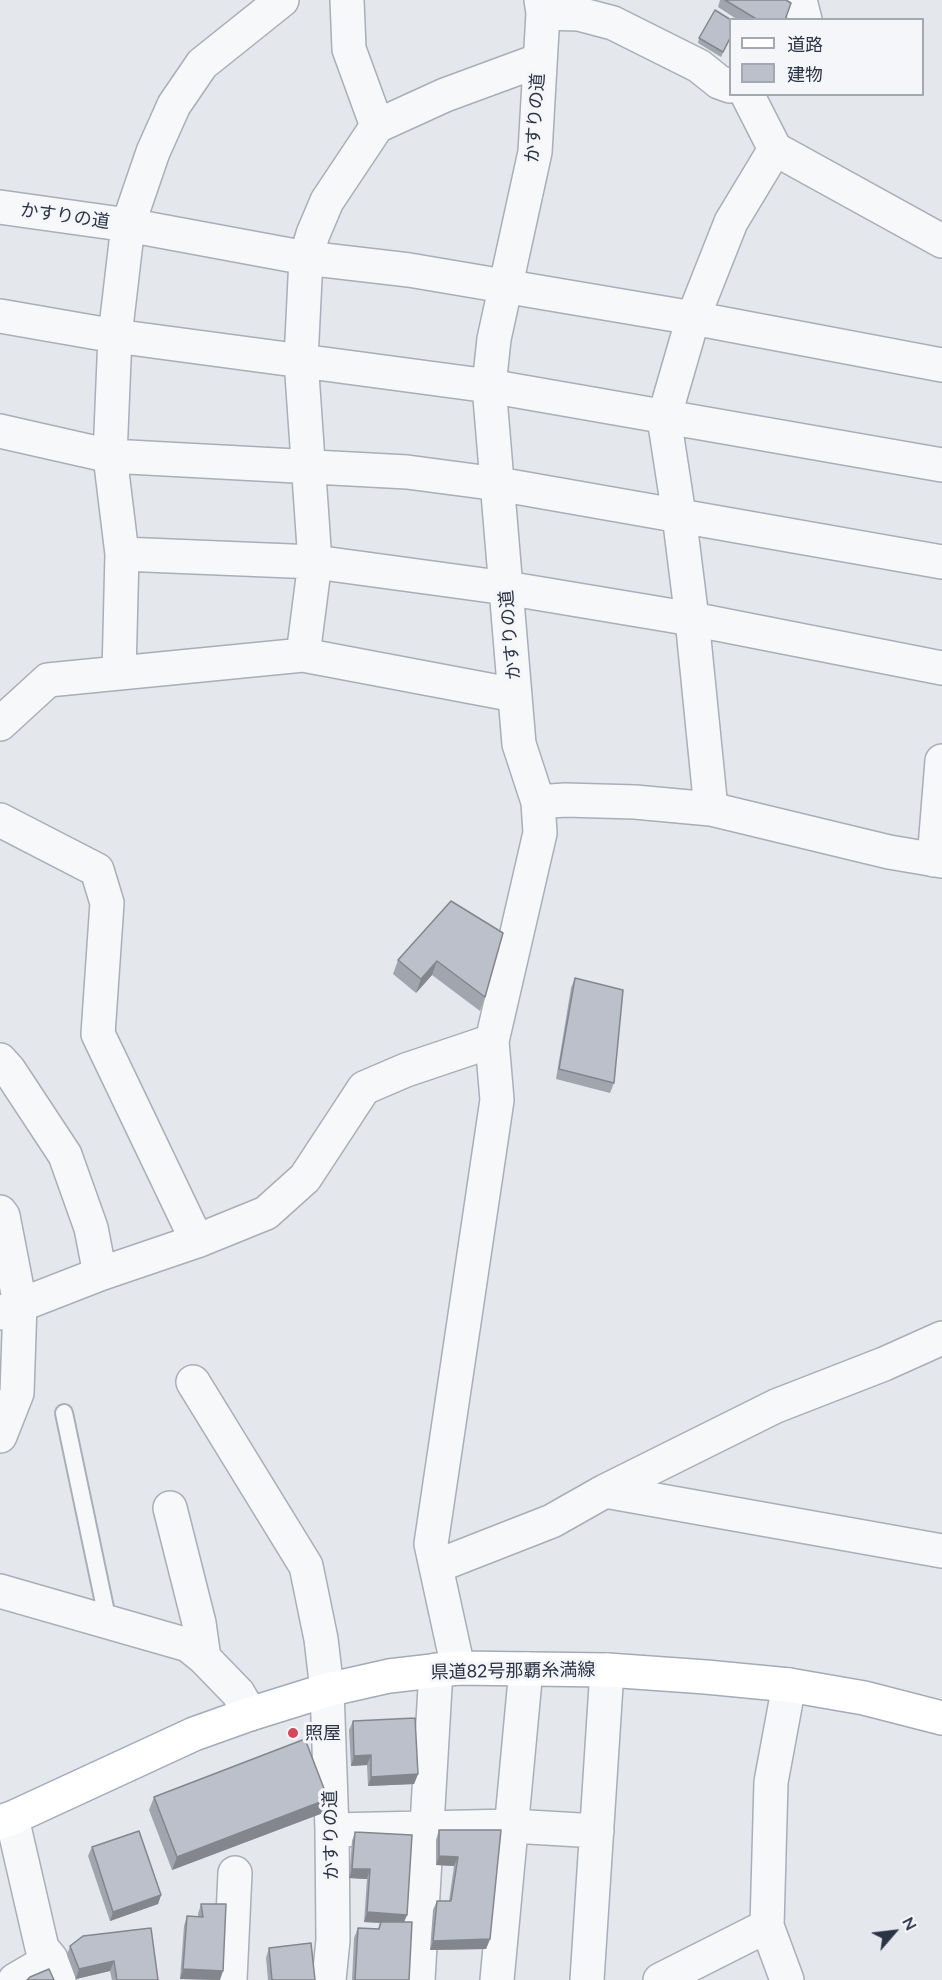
<!DOCTYPE html>
<meta charset="utf-8">
<style>
body{margin:0}
#map{position:relative;width:942px;height:1980px;overflow:hidden;background:#e4e7ec;font-family:Lato,"Noto Sans JP",sans-serif}
canvas{display:block}
.legend{position:absolute;left:729px;top:18px;width:195px;height:78px;box-sizing:border-box;background:#f4f6f9;border:2px solid #a4a8b1;margin:0;padding:8px 10px;list-style:none;font-size:18px;color:#2b3445}
.legend li{display:flex;align-items:center;gap:12px;height:30px}
.legend b{width:30px;border:2px solid #a4a8b1}
.north{position:absolute;left:864px;top:1902px;width:60px;height:60px;-webkit-text-stroke:4px #f4f6f9;paint-order:stroke;rotate:62deg;font-size:16px;font-weight:700;line-height:24px;text-align:center;color:#2b3445}
.north::after{content:'';display:block;margin:auto;width:21px;height:27px;background:#2b3445;clip-path:polygon(50% 0,100% 100%,50% 72%,0 100%)}
</style>
<div id="map">
<canvas width="942" height="1980"></canvas>
<ul class="legend">
<li><b style="height:8px;background:#fff"></b>道路</li>
<li><b style="height:16px;background:#bbc0ca"></b>建物</li>
</ul>
<div class="north">N</div>
</div>
<script>
const c = document.querySelector('canvas').getContext('2d');
c.lineJoin = 'round';
const shape = rows => new Path2D(rows.map(r => 'M' + r).join(''));
function stroke(path, color, width, dash) { c.strokeStyle = color; c.lineWidth = width; c.lineCap = dash ? 'butt' : 'round'; c.setLineDash(dash || []); c.stroke(path); }
function paint(path, color) { c.fillStyle = color; c.fill(path, 'evenodd'); }
function label(font, color, halo, rows, align = 'center') {
  c.font = font + ' Lato,"Noto Sans JP",sans-serif'; c.lineWidth = 6; c.setLineDash([]); c.textBaseline = 'middle'; c.strokeStyle = halo; c.fillStyle = color; for (const [text, x, y, turn = 0] of rows) {
    c.save(); c.translate(x, y); c.rotate((+turn || 0) * Math.PI / 180); c.textAlign = isNaN(turn) ? turn : align; if (halo) c.strokeText(text, 0, 0); c.fillText(text, 0, 0); c.restore();
  }
}
const service = shape([
 [64,1413,108,1622]
]);
const minor = shape([
 [347,0,349,49,377,126],
 [800,0,805,20],
 [543,13,579,14,613,23,699,66,719,82,730,86],
 [747,94,775,149,942,241],
 [0,207,128,225,306,258,409,270,693,318,942,365],
 [0,316,115,336,489,386,942,465],
 [0,431,110,456,407,472,498,484,942,562],
 [122,554,315,562,506,588,692,619,942,668],
 [303,655,315,562,301,360,306,258,313,234,327,201,377,126,445,95,540,60],
 [119,673,122,554,110,456,115,336,128,225,153,152,174,105,202,64,282,0],
 [0,724,48,680,303,655,515,695],
 [538,802,565,800,635,802,711,809,889,852,942,861],
 [711,809,692,619,679,515,664,418,693,318,731,222,775,149],
 [0,820,97,870,107,903,98,1034,197,1241],
 [934,860,942,761],
 [0,1060,9,1070,65,1155,91,1228,100,1274],
 [0,1212,3,1216,20,1304,17,1393,0,1436],
 [0,1313,100,1274,197,1241,266,1213,305,1178,364,1088,406,1070,492,1041],
 [193,1382,306,1566,321,1639,327,1690,332,1830,333,1940,329,1980],
 [605,1491,942,1551],
 [170,1508,199,1623,204,1658],
 [437,1566,552,1521,605,1491,776,1406,884,1364,942,1338],
 [0,1591,188,1645,204,1658,238,1693,250,1714],
 [458,1668,431,1544,497,1100,492,1041,540,833,538,802,519,744,489,386,494,339,535,152,543,13,541,0],
 [12,1818,42,1948,51,1959,59,1980],
 [332,1830,512,1826,597,1831],
 [15,1980,51,1959],
 [230,1980,235,1873],
 [418,1980,436,1670],
 [497,1980,526,1669],
 [587,1980,607,1670],
 [660,1980,767,1926],
 [787,1980,767,1926,771,1782,789,1685]
]);
const primary = shape([
 [0,1822,12,1818,194,1734,250,1714,327,1690,389,1676,458,1668,607,1670,706,1677,789,1685,864,1698,942,1718]
]);
const wall = shape([
 [720,0,786,0,785,20,738,20,718,7],
 [730,20,730,39,721,57,698,43,699,38],
 [451,901,485,997,480,1011,432,975,416,993,393,974,398,960],
 [575,978,614,1083,610,1093,556,1079,571,988],
 [353,1721,418,1774,414,1784,368,1786,367,1765,351,1766,349,1730],
 [154,1797,328,1799,323,1813,172,1870,149,1810],
 [439,1830,501,1830,490,1939,486,1949,430,1950,433,1910,437,1901,449,1901,454,1866,436,1865,436,1840],
 [355,1832,407,1915,404,1922,409,1980,352,1980,354,1938,358,1928,378,1929,380,1923,364,1922,367,1879,349,1878,352,1841],
 [92,1847,161,1895,158,1904,110,1921,88,1856],
 [201,1904,220,1980,180,1979,184,1926,187,1916,198,1917,198,1914],
 [83,1936,158,1980,112,1980,110,1971,76,1979,67,1955,70,1946],
 [269,1948,315,1980,268,1980,266,1958]
]);
const shadedWall = shape([
 [437,961,432,975,416,993,421,979],
 [371,1755,367,1765,351,1766,354,1756],
 [418,1774,414,1784,368,1786,371,1777],
 [328,1799,323,1813,172,1870,177,1857],
 [439,1856,458,1857,454,1866,436,1865],
 [352,1869,370,1869,367,1879,349,1878],
 [161,1895,158,1904,110,1921,113,1912],
 [367,1912,407,1915,403,1924,364,1922],
 [490,1939,486,1949,430,1950,433,1941],
 [114,1961,110,1971,76,1979,79,1969],
 [183,1969,223,1971,220,1980,180,1979]
]);
const building = shape([
 [725,0,786,0,791,3,785,20,758,20,725,0],
 [715,10,731,20,730,38,723,52,699,38,715,10],
 [451,901,503,933,485,997,437,961,421,979,398,960,451,901],
 [575,978,623,990,614,1083,559,1069,575,978],
 [415,1718,418,1774,371,1777,371,1755,354,1756,353,1721,415,1718],
 [305,1739,328,1799,177,1857,154,1797,305,1739],
 [439,1830,501,1830,490,1939,433,1941,437,1901,451,1901,458,1857,439,1856,439,1830],
 [139,1831,161,1895,113,1912,92,1847,139,1831],
 [355,1832,412,1835,407,1915,367,1912,370,1869,352,1869,355,1832],
 [201,1904,226,1904,223,1971,183,1969,187,1916,203,1917,201,1904],
 [381,1922,412,1922,409,1980,355,1980,358,1928,379,1929,381,1922],
 [151,1928,158,1980,117,1980,114,1961,79,1969,70,1946,83,1936,151,1928],
 [311,1943,315,1980,272,1980,269,1948,311,1943],
 [49,1969,54,1980,27,1980,30,1977,49,1969]
]);
const markers = [
 [293,1733,6,"#d1495b"]
];
const streetNames = [
 ["かすりの道",535,118,-86],
 ["かすりの道",65,216,8],
 ["かすりの道",510,635,-95],
 ["県道82号那覇糸満線",513,1671,-1],
 ["かすりの道",331,1835,-91]
];
const poiNames = [
 ["照屋",305,1733]
];
stroke(service, '#a9aeb7', 20);
stroke(minor, '#a9aeb7', 36);
stroke(primary, '#a3abb8', 36);
stroke(service, '#f7f8fa', 16);
stroke(minor, '#f7f8fa', 33);
stroke(primary, '#fff', 33);
paint(wall, '#a1a5ae');
paint(shadedWall, '#83868d');
paint(building, '#bbc0ca');
stroke(building, '#83868d', 1.5);
for (const [x, y, r, color] of markers) { const dot = new Path2D(); dot.arc(x, y, r, 0, 2 * Math.PI); c.fillStyle = color; c.fill(dot); stroke(dot, '#f4f6f9', 2); }
label('18px', '#2b3445', '#f4f6f9', streetNames);
label('18px', '#2b3445', '#f4f6f9', poiNames, 'left');
</script>
